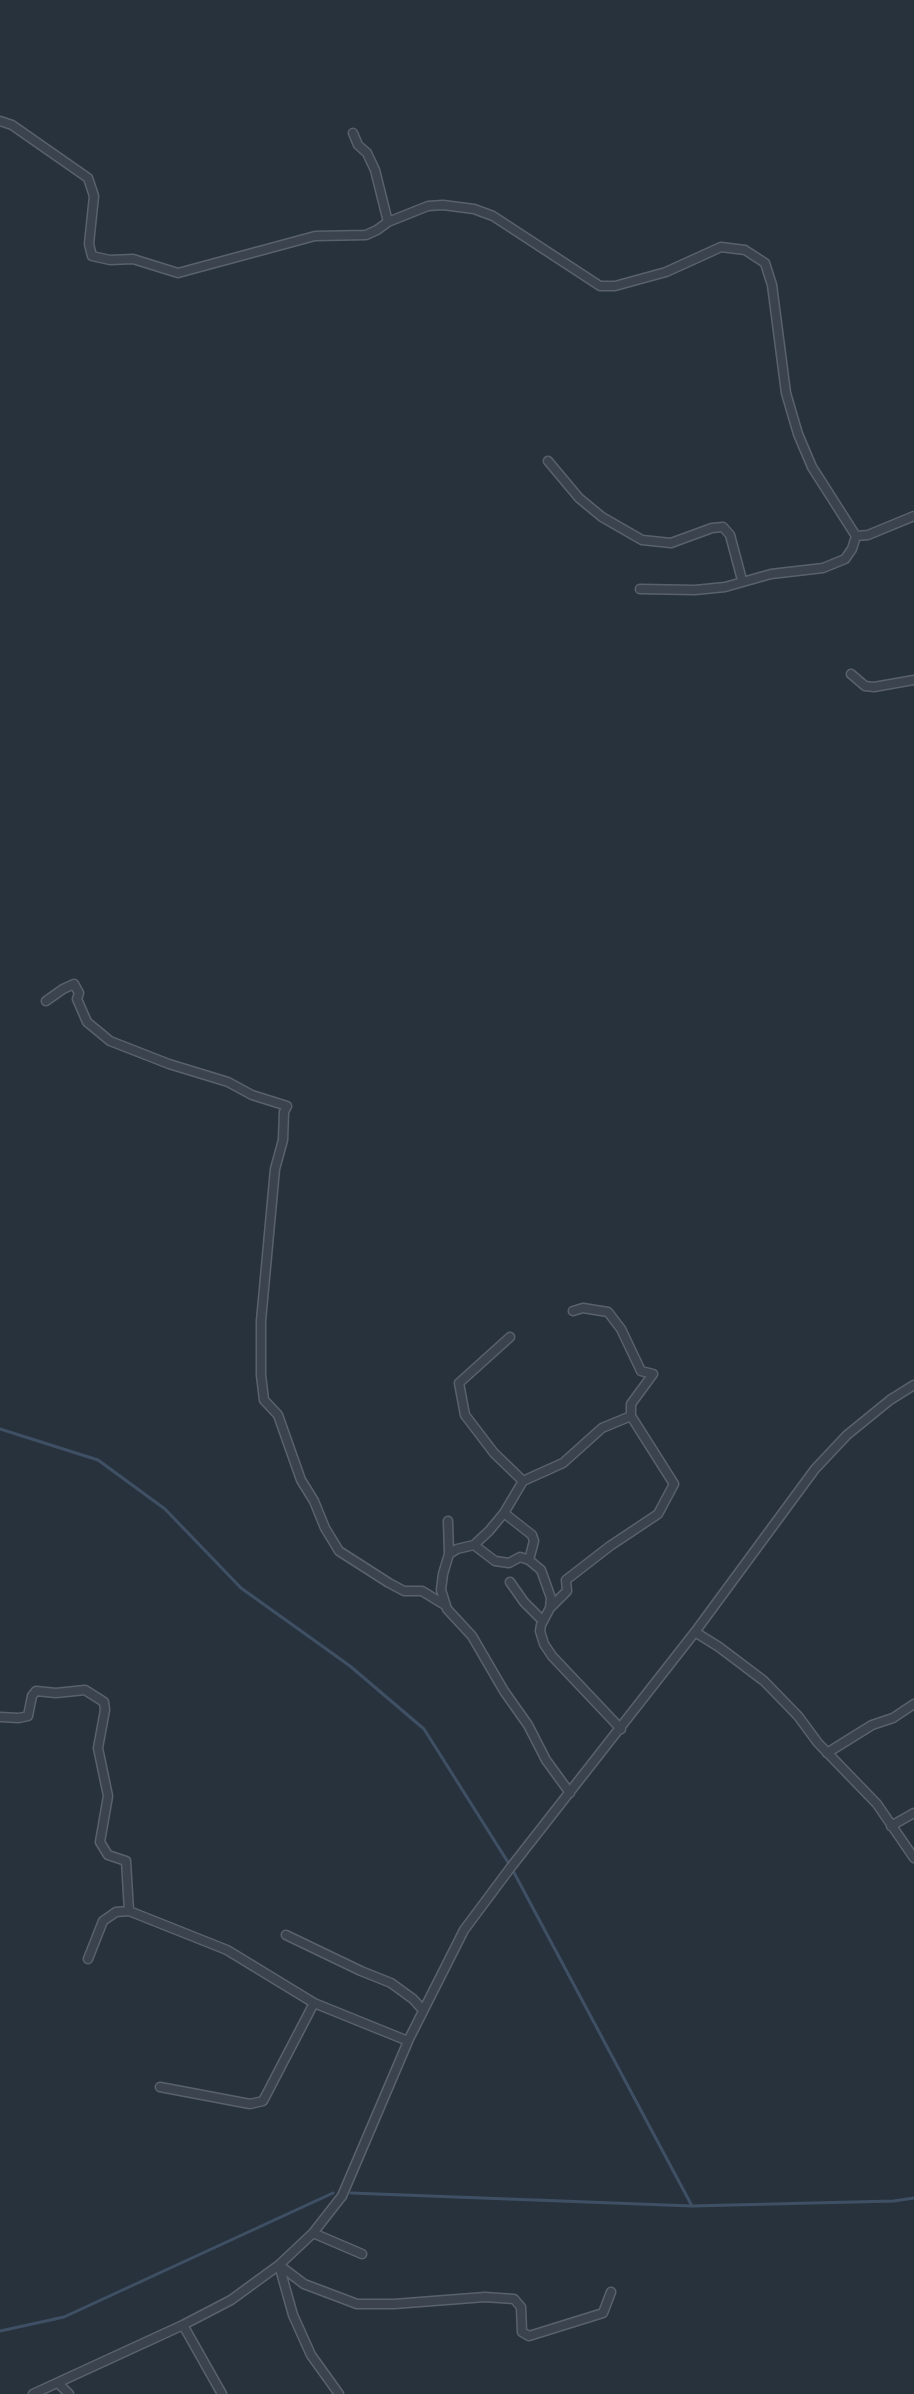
<!DOCTYPE html>
<style>
body{margin:0}
canvas{display:block;background:#27323d}
</style>
<canvas width="914" height="2394"></canvas>
<script>
const c = document.querySelector('canvas').getContext('2d');
c.lineJoin = 'round';
const shape = rows => new Path2D(rows.map(r => 'M' + r).join(''));
function stroke(path, color, width, dash) { c.strokeStyle = color; c.lineWidth = width; c.lineCap = dash ? 'butt' : 'round'; c.setLineDash(dash || []); c.stroke(path); }
const stream = shape([
 [0,1429,98,1460,165,1509,241,1588,350,1666,424,1729,511,1867,692,2206],
 [351,2193,692,2206,894,2201,914,2198],
 [0,2331,64,2317,333,2193]
]);
const minor = shape([
 [0,121,12,125,88,178,94,196,89,244,92,256,110,260,133,259,178,273,315,236,366,235,377,230,388,222],
 [353,133,358,145,367,153,375,170,388,222,428,206,443,205,474,209,493,216,600,286,615,286,666,272,721,247,745,250,765,263,772,285,786,393,798,434,812,467,856,536,852,549,845,559,823,568,771,574,725,587,695,590,640,589],
 [548,461,579,498,602,517,642,540,671,543,712,528,723,527,730,535,742,580],
 [856,536,868,535,914,516],
 [851,674,865,686,874,687,914,680],
 [46,1001,63,989,74,984,79,993,77,999,87,1022,110,1041,169,1064,228,1082,252,1095,287,1106,284,1112,283,1140,275,1169,261,1321,261,1375,264,1400,278,1415,301,1480,314,1501,325,1528,339,1551,389,1583,404,1591,422,1591,445,1605],
 [510,1337,459,1383,465,1415,494,1453,523,1481],
 [504,1513,532,1535,534,1541,529,1560],
 [448,1521,449,1554,443,1574,441,1590,447,1609,472,1636,504,1691,528,1725,546,1760,570,1793],
 [474,1545,495,1561,509,1563,520,1557,529,1560,541,1570,551,1598,550,1608,541,1625,540,1631,544,1644,552,1656,621,1729],
 [449,1554,457,1549,474,1545,489,1531,504,1513,523,1481,563,1463,602,1428,631,1416],
 [510,1582,524,1602,543,1621],
 [550,1608,567,1591,566,1580,610,1546,658,1514,674,1484,631,1416,631,1404,653,1374,641,1371,621,1329,608,1312,583,1308,573,1311],
 [695,1632,719,1647,764,1681,798,1716,818,1743,877,1804,914,1858],
 [0,1717,19,1718,28,1716,32,1696,36,1691,56,1693,85,1690,104,1702,105,1710,98,1748,108,1796,100,1842,108,1855,126,1861,129,1911],
 [827,1753,872,1725,893,1718,914,1704],
 [891,1826,914,1813],
 [286,1935,361,1971,391,1983,413,1999,423,2010],
 [88,1959,103,1921,116,1912,129,1911,227,1950,314,2003,408,2041],
 [160,2087,250,2104,263,2101,314,2003],
 [313,2233,362,2254],
 [279,2265,304,2284,357,2304,394,2304,485,2297,514,2299,521,2307,522,2332,529,2336,603,2313,611,2292],
 [279,2265,293,2315,311,2355,339,2394],
 [183,2325,222,2394],
 [58,2383,69,2394],
 [33,2394,183,2325,231,2300,279,2265,313,2233,342,2196,409,2039,464,1930,511,1867,695,1632,815,1469,847,1435,890,1400,914,1385]
]);
stroke(stream, '#3f5065', 3);
stroke(minor, '#59626b', 11);
stroke(minor, '#3b444e', 8);
</script>
